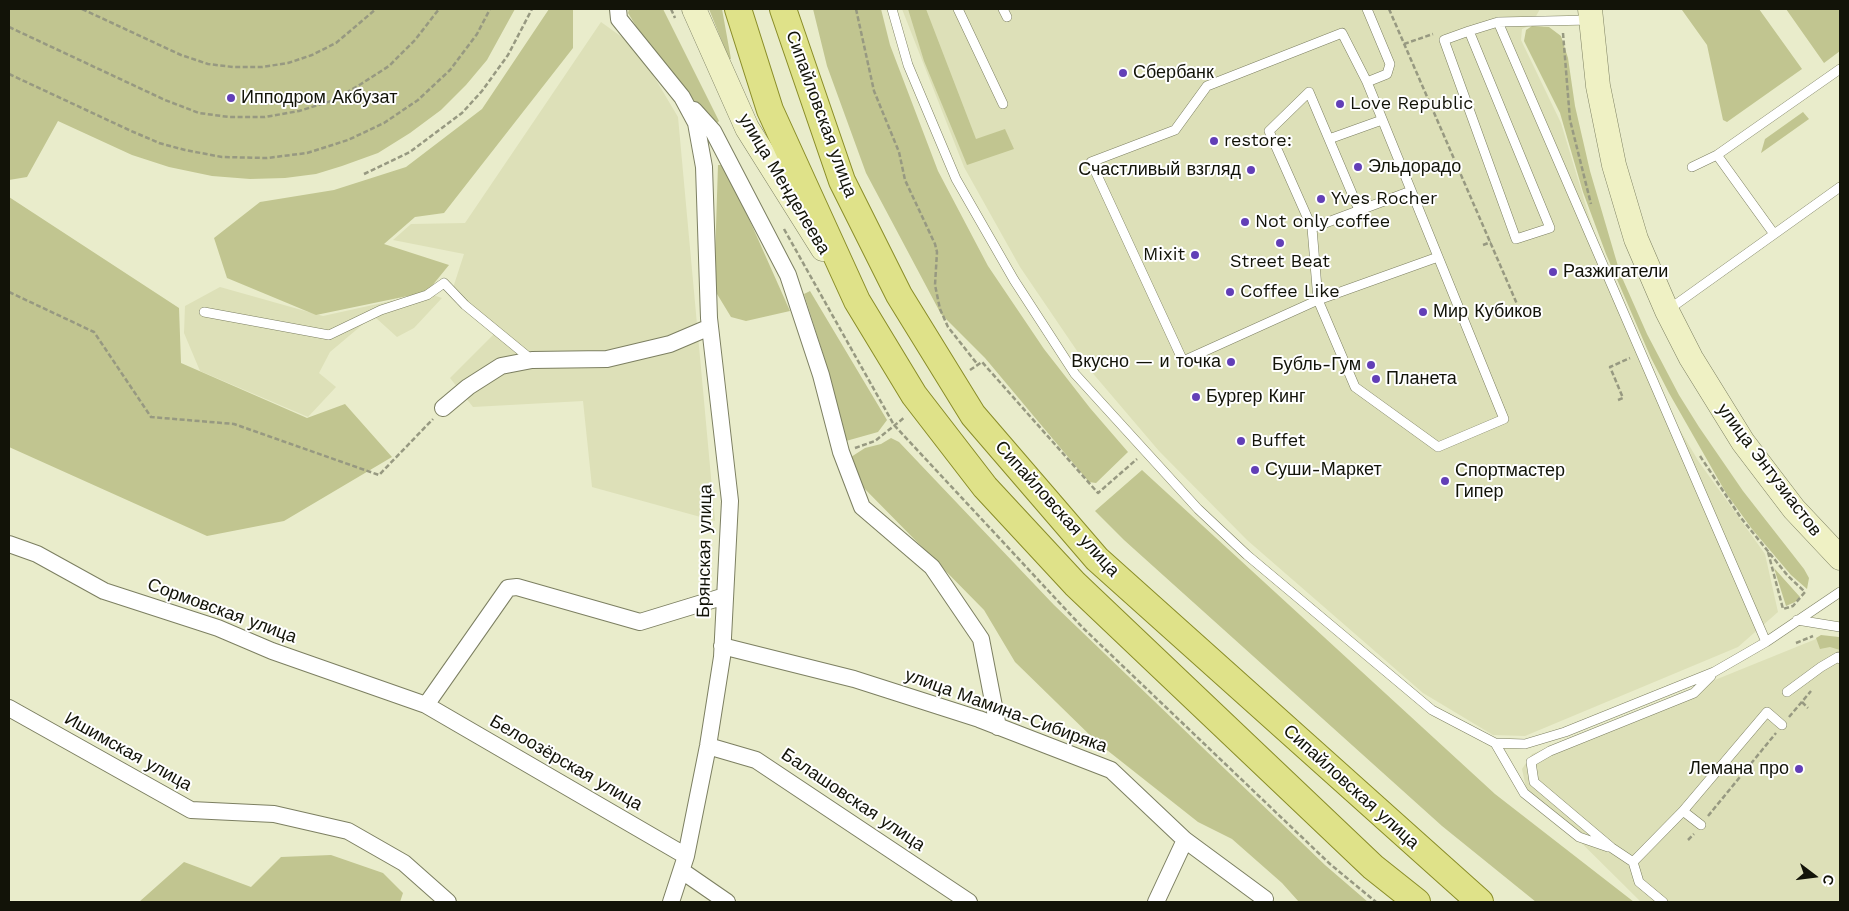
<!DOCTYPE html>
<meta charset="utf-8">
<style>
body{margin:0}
#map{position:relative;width:1849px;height:911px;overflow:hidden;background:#e9eccb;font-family:"Work Sans",sans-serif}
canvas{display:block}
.frame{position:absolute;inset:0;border:10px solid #121308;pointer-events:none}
.north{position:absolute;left:1789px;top:851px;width:50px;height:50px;-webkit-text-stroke:4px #fff;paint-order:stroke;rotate:105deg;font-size:14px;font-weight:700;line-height:20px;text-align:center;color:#121308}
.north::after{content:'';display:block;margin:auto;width:18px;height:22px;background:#121308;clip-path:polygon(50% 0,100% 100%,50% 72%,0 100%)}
</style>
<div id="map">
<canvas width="1849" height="911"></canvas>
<div class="frame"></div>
<div class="north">С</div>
</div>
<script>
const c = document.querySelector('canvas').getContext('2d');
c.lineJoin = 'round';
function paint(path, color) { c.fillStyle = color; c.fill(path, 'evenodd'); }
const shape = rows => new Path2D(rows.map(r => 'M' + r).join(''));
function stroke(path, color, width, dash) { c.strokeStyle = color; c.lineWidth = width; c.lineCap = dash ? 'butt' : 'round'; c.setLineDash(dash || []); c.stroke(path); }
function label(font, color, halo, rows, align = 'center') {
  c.font = font + ' "Work Sans",sans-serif'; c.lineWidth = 4; c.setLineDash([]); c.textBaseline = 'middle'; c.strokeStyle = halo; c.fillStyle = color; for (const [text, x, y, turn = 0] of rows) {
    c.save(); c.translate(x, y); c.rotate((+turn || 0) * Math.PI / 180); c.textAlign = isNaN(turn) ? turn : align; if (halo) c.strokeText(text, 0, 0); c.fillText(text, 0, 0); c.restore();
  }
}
const built = shape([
 [902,9,1540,9,1531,25,1522,29,1521,40,1561,123,1602,259,1668,410,1699,462,1765,554,1778,612,1738,647,1525,736,1493,735,1423,693,1247,540,1159,451,1090,370,1020,267,964,167],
 [601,22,637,48,678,117,715,521,592,487,583,401,473,407,450,378,495,333,451,294,464,254,393,240,411,224,465,223],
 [220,287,323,316,427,293,442,298,414,328,397,337,376,318,368,320,330,352,319,373,336,387,308,417,200,371,184,333,185,306],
 [1821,637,1840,641,1840,902,1641,902,1526,788,1522,769,1532,754]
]);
const green = shape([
 [9,9,515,9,487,60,466,85,441,110,410,133,378,153,342,166,316,174,285,178,250,179,212,176,169,167,132,155,58,121,27,177,9,180],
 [549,9,573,9,573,48,444,213,415,217,384,244,449,265,427,292,316,315,227,278,214,238,260,202,334,190,406,167,482,109],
 [629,9,663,9,719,121,716,124,684,90,636,26,628,13],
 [709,9,722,9,731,59,729,59],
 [813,9,881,9,890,45,938,171,988,266,1044,349,1090,408,1128,452,1096,483,1089,482,985,358,941,314,866,173,827,66],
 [908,9,926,9,976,139,1005,129,1014,149,967,165,924,61],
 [1684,9,1759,9,1802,69,1727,122,1723,120,1707,45,1682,10],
 [1786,9,1840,9,1840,51,1824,63],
 [1532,26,1549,27,1561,36,1568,58,1575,106,1590,171,1620,273,1647,334,1679,395,1699,427,1743,491,1804,569,1809,578,1807,589,1791,575,1752,529,1726,493,1669,393,1651,358,1606,254,1583,192,1560,113,1524,41,1526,30],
 [1803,112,1809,119,1761,153,1765,139],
 [718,165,725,165,790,311,746,321,731,317,714,289],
 [9,197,179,308,181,363,307,418,345,404,392,457,284,521,207,536,9,447],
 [810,291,887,420,878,432,846,441,824,357,804,294],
 [891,438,899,442,1054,605,1325,865,1368,902,1299,902,1282,883,1232,839,1198,822,1098,743,1015,662,984,610,857,481,851,457,865,448,881,444],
 [1142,470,1495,794,1634,902,1536,902,1442,826,1124,540,1095,511],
 [1774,568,1800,597,1795,602,1786,606],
 [1821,635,1839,637,1840,650,1830,647,1820,649,1816,638],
 [331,855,383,873,403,893,400,902,139,902,184,862,251,887,281,857]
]);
const path = shape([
 [82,9,181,55,208,64,233,67,262,67,288,63,312,55,336,43,376,9],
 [671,9,675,18],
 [856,9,874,91,899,152,905,180,935,244,937,252,935,285,940,309,948,327,978,365],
 [1389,9,1517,304],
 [9,27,165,100,199,113,229,117,265,117,299,111,334,100,361,84,389,66,415,40,439,9],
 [1563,33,1570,120,1591,204],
 [1404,44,1433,34],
 [9,74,129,130,159,143,185,150,222,157,267,158,307,153,348,140,384,123,418,100,450,70,477,34,490,9],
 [364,174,410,152,462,113,482,91,508,55,532,9],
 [784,229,894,425,1083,628,1330,864,1376,902],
 [1483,245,1491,242],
 [9,292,94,332,151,417,234,424,379,475,433,419],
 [970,370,982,362,1098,493,1137,459],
 [1618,400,1623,398,1610,367,1630,358],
 [855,448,875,441,905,417],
 [1700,456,1741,518,1788,576,1805,592,1793,606,1783,609,1768,552],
 [1796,643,1813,636],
 [1802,702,1808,708],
 [1789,717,1811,691],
 [1708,816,1776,733],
 [1688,840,1694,834]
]);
const service = shape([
 [892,9,908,65,956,179,1014,280,1075,374,1198,509,1247,555,1432,710,1495,743,1525,744,1565,732,1714,672,1766,642,1840,592],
 [958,9,1003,104],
 [1003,9,1007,17],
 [1367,9,1390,64,1387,74,1367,82,1342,33,1207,86,1175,130,1091,162,1183,361,1318,300,1438,257],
 [1498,22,1766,642],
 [1469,31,1550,228,1516,239,1444,40,1469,31,1498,22,1591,20],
 [1367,82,1504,419,1438,447,1355,387,1318,300,1312,228,1411,191],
 [1329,139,1382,120],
 [1717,155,1774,234],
 [1692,167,1717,155,1840,69],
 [1312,228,1269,131,1309,92,1359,210],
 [1668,310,1840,187],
 [204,312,329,335,381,310,427,295,444,283,465,305,532,360],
 [1797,620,1840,627],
 [1787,692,1821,667,1838,657,1840,659],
 [1495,743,1524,793,1579,837,1608,847],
 [1683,811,1701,825],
 [1633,862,1683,811,1767,712,1782,725],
 [1663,902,1639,882,1633,862,1612,848,1534,782,1531,762,1550,751,1694,693,1711,676]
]);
const minor = shape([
 [618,9,619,19,682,97,696,123,704,167,709,318,730,501,722,657,708,746,686,856,671,902],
 [694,110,713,131,788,275,821,375,841,452,862,507,932,567,981,639,998,727],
 [443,408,468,387,501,366,532,360,607,359,670,344,710,327],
 [9,544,37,554,104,591,218,628,272,651,426,705,686,856],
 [722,646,854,679,979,719,1111,770,1185,840,1265,899],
 [426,705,508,588,517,587,640,622,725,596],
 [9,708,191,810,274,814,348,831,404,863,448,902],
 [708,746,756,760,969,902],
 [682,871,727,902],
 [1156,902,1185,840]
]);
const secondary = shape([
 [694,9,747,128,823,249],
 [1590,9,1598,86,1614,165,1636,239,1667,311,1691,358,1743,442,1794,509,1840,558]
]);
const primary = shape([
 [738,9,770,110,857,301,914,395,985,487,1075,584,1373,867,1417,902],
 [783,9,842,181,899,295,973,415,1097,559,1480,902]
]);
const markers = [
 [1123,73,5,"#623fb7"],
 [231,98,5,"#623fb7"],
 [1340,104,5,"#623fb7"],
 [1214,141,5,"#623fb7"],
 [1358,167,5,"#623fb7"],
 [1251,170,5,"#623fb7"],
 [1321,199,5,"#623fb7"],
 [1245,222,5,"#623fb7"],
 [1280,243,5,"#623fb7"],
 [1195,255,5,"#623fb7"],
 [1553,272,5,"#623fb7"],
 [1230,292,5,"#623fb7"],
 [1423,312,5,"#623fb7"],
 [1231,362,5,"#623fb7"],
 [1371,365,5,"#623fb7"],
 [1376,379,5,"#623fb7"],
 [1196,397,5,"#623fb7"],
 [1241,441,5,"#623fb7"],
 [1255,470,5,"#623fb7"],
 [1445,481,5,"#623fb7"],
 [1799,769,5,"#623fb7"]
];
const poiNames = [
 ["Сбербанк",1133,73],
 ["Ипподром Акбузат",241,98],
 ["Love Republic",1350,104],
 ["restore:",1224,141],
 ["Эльдорадо",1368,167],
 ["Счастливый взгляд",1241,170,"right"],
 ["Yves Rocher",1331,199],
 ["Not only coffee",1255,222],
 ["Mixit",1185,255,"right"],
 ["Street Beat",1280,262,"center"],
 ["Разжигатели",1563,272],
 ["Coffee Like",1240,292],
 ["Мир Кубиков",1433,312],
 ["Вкусно — и точка",1221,362,"right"],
 ["Бубль-Гум",1361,365,"right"],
 ["Планета",1386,379],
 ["Бургер Кинг",1206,397],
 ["Buffet",1251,441],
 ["Суши-Маркет",1265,470],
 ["Спортмастер",1455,471],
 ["Гипер",1455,492],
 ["Лемана про",1789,769,"right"]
];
const streetNames = [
 ["Сипайловская улица",821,114,70],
 ["улица Менделеева",784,184,59],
 ["улица Энтузиастов",1769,470,53],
 ["Сипайловская улица",1057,509,48],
 ["Брянская улица",705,551,-89],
 ["Сормовская улица",222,611,20],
 ["улица Мамина-Сибиряка",1006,711,20],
 ["Ишимская улица",128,752,29],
 ["Белоозёрская улица",566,763,30],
 ["Сипайловская улица",1351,787,42],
 ["Балашовская улица",853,800,34]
];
paint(built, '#dde0b8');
paint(green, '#c1c590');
stroke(service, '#7c7f61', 10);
stroke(minor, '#7c7f61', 18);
stroke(secondary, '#7c7f61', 25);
stroke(primary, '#8a8d28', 28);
stroke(path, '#979981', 2.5, [5, 2.5]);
stroke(service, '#fff', 9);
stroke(minor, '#fff', 16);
stroke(secondary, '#eff1c4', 24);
stroke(primary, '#dfe289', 26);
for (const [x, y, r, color] of markers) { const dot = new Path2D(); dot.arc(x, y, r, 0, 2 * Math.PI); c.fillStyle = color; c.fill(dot); stroke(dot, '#fff', 2); }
label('18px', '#121308', '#fff', poiNames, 'left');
label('18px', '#121308', '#fff', streetNames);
</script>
